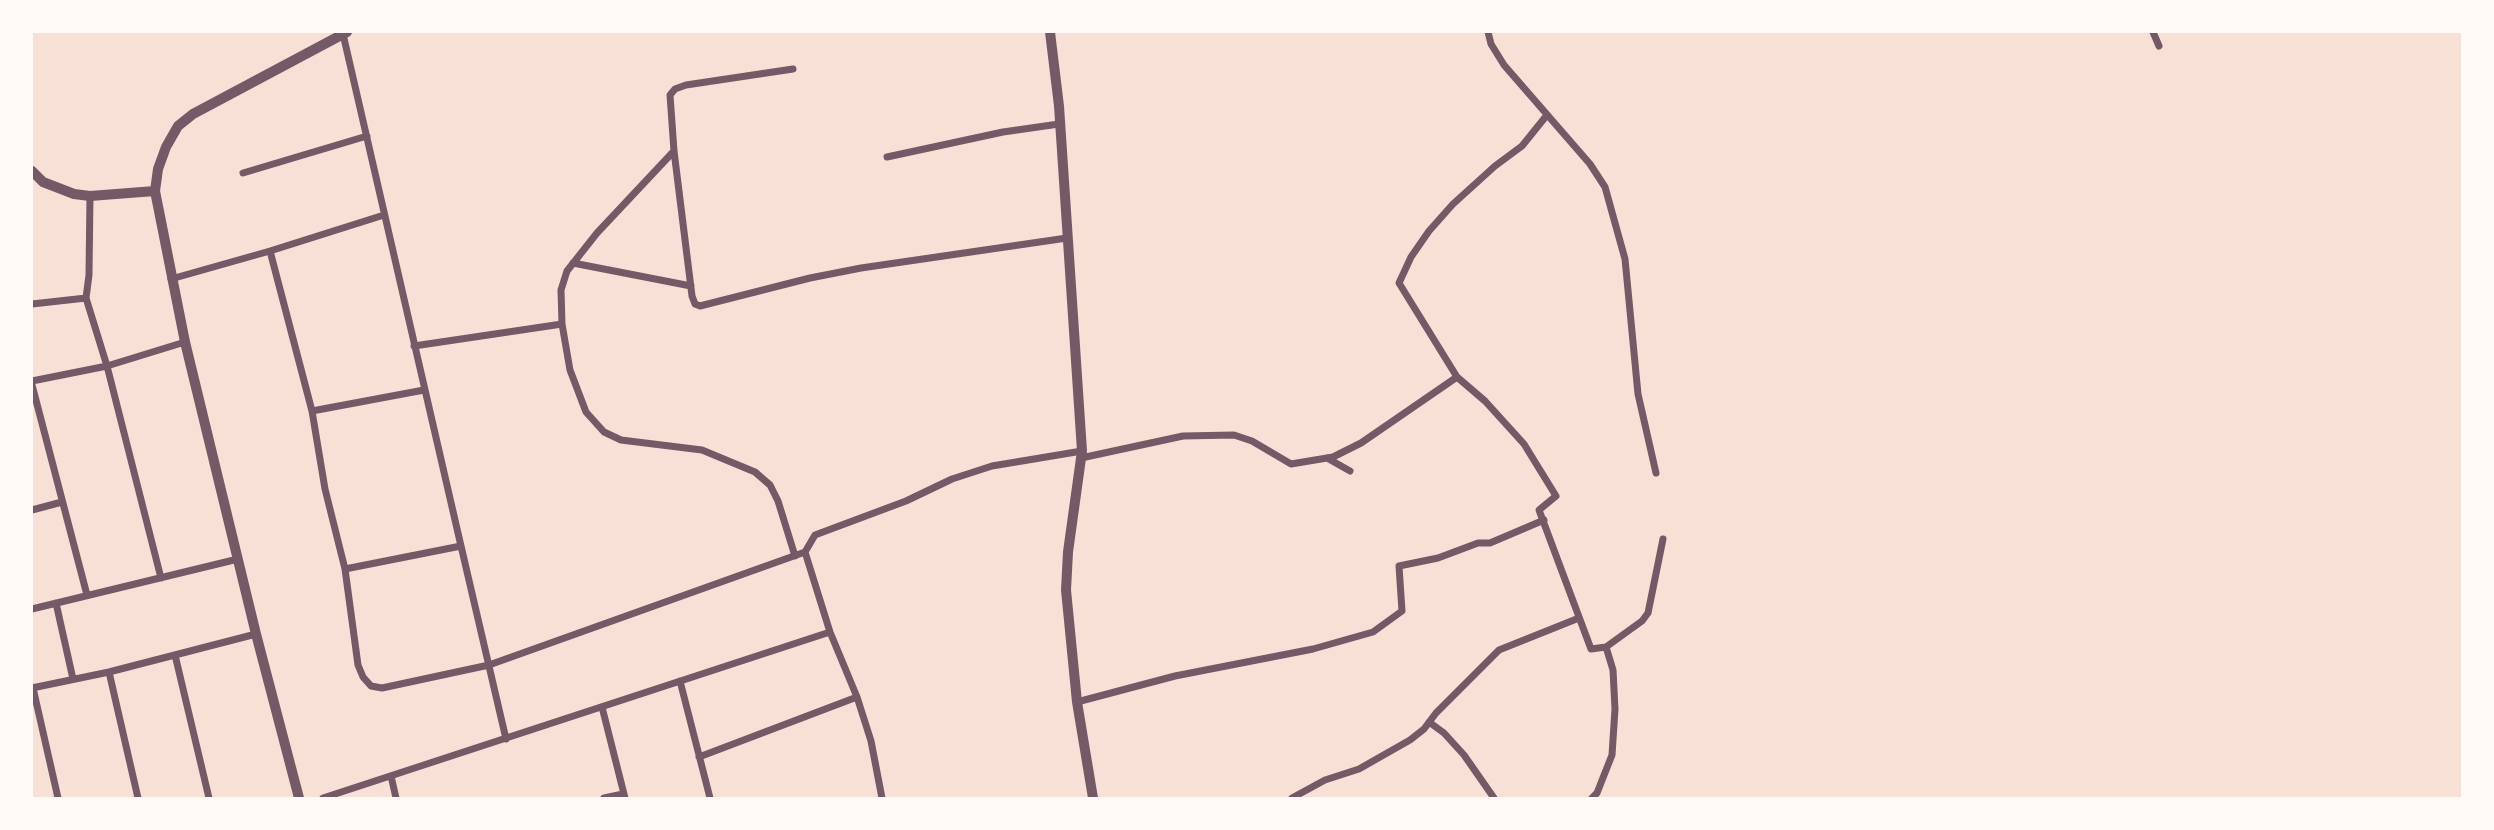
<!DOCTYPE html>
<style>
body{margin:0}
#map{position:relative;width:2494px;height:830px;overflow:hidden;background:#f7e1d7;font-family:"Noto Sans",sans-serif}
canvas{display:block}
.frame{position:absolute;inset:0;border:33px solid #fffaf5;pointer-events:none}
</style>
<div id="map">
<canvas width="2494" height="830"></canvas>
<div class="frame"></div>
</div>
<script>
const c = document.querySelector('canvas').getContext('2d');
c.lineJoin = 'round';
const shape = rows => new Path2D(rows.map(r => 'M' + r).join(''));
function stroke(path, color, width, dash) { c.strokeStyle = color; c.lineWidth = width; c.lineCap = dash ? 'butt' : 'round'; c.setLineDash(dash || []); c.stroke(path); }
const minor = shape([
 [1488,32,1491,44,1504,65,1590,164,1605,187,1625,259,1638,394,1656,473],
 [2153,32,2159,46],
 [793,69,686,85,675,89,670,95,674,151,692,296,695,304,700,306,810,278,861,268,1067,238],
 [1547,115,1522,146,1495,166,1453,204,1429,231,1411,257,1399,283,1457,377,1485,401,1524,444,1556,496,1539,510,1591,649,1606,647,1613,670,1615,709,1612,755,1597,793,1592,798],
 [674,151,597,233,567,271,561,290,562,324,570,370,586,412,604,432,621,440,702,450,755,472,770,485,778,501,795,556],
 [887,157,1003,132,1059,124],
 [243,173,367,136],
 [270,251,384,215],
 [573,263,691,286],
 [171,279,270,251,312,411,325,489,345,569,461,546,343,34],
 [86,298,107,366,161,578],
 [32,304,86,298,89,275,90,196],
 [414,346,562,324],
 [32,381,107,366,185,342],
 [32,385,87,595],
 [312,411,424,390],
 [1081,458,1183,436,1234,435,1252,441,1291,464,1333,457,1361,443,1457,377],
 [1327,458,1350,471],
 [32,510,62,502],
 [461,546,506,739],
 [345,569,358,665,363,677,371,686,382,688,489,665,805,552],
 [56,603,73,679],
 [32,609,238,559],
 [1606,647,1642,621,1648,613,1663,539],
 [175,655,209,798],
 [109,672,138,798],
 [680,681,710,798],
 [32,688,109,672,256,634],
 [33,688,58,798],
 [1077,702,1175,676,1313,649,1373,632,1402,611,1399,566,1438,558,1478,543,1490,543,1544,520],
 [602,707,625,798],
 [1429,722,1444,733,1464,755,1494,798],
 [699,757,857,697],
 [391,776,396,798],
 [323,798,830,632],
 [604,798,623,794],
 [882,798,871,741,857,697,830,632,805,552,815,535,906,501,952,479,992,466,1082,451],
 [1292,798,1325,780,1359,769,1410,740,1424,729,1436,713,1499,650,1579,618]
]);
const tertiary = shape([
 [1050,32,1059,106,1082,451,1068,552,1066,590,1077,702,1093,798],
 [32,171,43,182,74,194,90,196,155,191],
 [299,798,256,634,185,342,155,191,158,169,166,147,178,126,193,114,347,32]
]);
stroke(minor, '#755966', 7);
stroke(tertiary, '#755966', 10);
</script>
